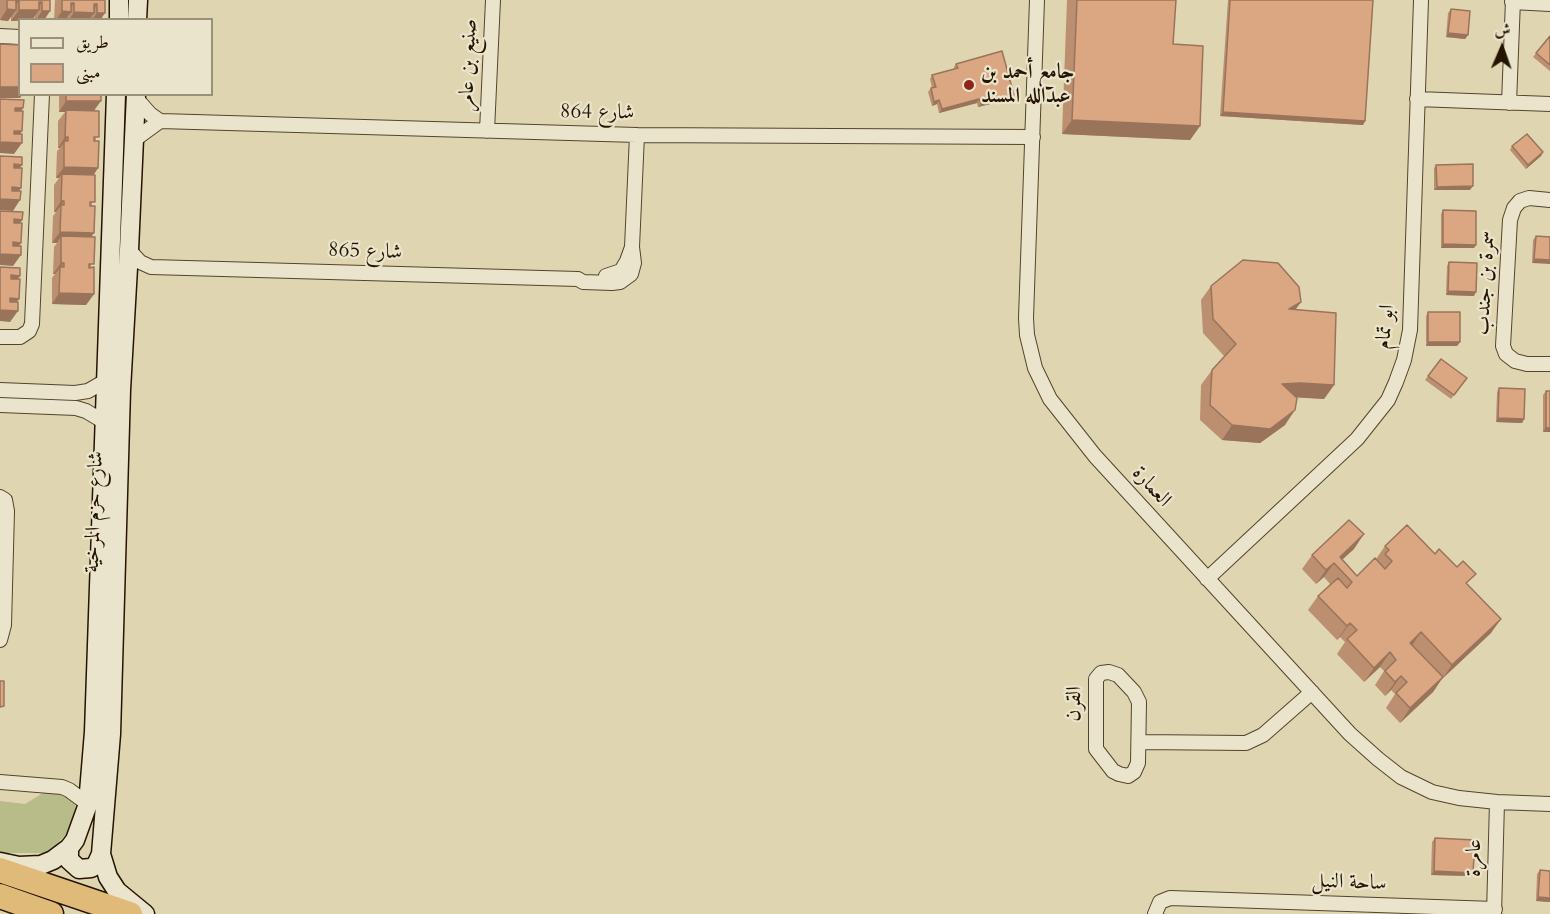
<!DOCTYPE html>
<meta charset="utf-8">
<style>
body{margin:0}
#map{position:relative;width:1550px;height:914px;overflow:hidden;background:#e0d5b1;font-family:Cardo,Amiri,serif}
canvas{display:block}
.legend{position:absolute;left:18px;top:18px;width:195px;height:78px;box-sizing:border-box;background:#ebe4cc;border:2px solid #9b917a;margin:0;padding:8px 10px;list-style:none;font-size:18px;color:#241400}
.legend li{display:flex;align-items:center;gap:12px;height:30px}
.legend b{width:30px;border:2px solid #9b917a}
.north{position:absolute;left:1472px;top:18px;width:60px;height:60px;-webkit-text-stroke:4px #ebe4cc;paint-order:stroke;rotate:2deg;font-size:16px;font-weight:700;line-height:24px;text-align:center;color:#241400}
.north::after{content:'';display:block;margin:auto;width:21px;height:27px;background:#241400;clip-path:polygon(50% 0,100% 100%,50% 72%,0 100%)}
</style>
<div id="map">
<canvas width="1550" height="914"></canvas>
<ul class="legend">
<li><b style="height:8px;background:#ebe4cc"></b>طريق</li>
<li><b style="height:16px;background:#dba682"></b>مبنى</li>
</ul>
<div class="north">ش</div>
</div>
<script>
const c = document.querySelector('canvas').getContext('2d');
c.lineJoin = 'round';
function paint(path, color) { c.fillStyle = color; c.fill(path, 'evenodd'); }
const shape = rows => new Path2D(rows.map(r => 'M' + r).join(''));
function stroke(path, color, width, dash) { c.strokeStyle = color; c.lineWidth = width; c.lineCap = dash ? 'butt' : 'round'; c.setLineDash(dash || []); c.stroke(path); }
function label(font, color, halo, rows, align = 'center') {
  c.font = font + ' Cardo,Amiri,serif'; c.lineWidth = 4.5; c.setLineDash([]); c.textBaseline = 'middle'; c.strokeStyle = halo; c.fillStyle = color; for (const [text, x, y, turn = 0] of rows) {
    c.save(); c.translate(x, y); c.rotate((+turn || 0) * Math.PI / 180); c.textAlign = isNaN(turn) ? turn : align; if (halo) c.strokeText(text, 0, 0); c.fillText(text, 0, 0); c.restore();
  }
}
const green = shape([
 [43,793,64,793,76,801,72,828,48,853,0,853,0,801,25,804]
]);
const street = shape([
 [1037,0,1026,318,1027,335,1035,368,1050,399,1095,456,1350,734,1378,759,1401,777,1432,792,1459,798,1497,802,1550,804],
 [1512,2,1550,4],
 [0,36,20,37],
 [135,97,150,114,160,121,637,135,1033,137],
 [1417,99,1550,104],
 [1509,103,1513,0],
 [487,131,493,0],
 [134,140,160,121],
 [1550,200,1529,198,1520,201,1514,208,1510,220,1503,346,1506,354,1515,361,1527,364,1550,364],
 [129,250,140,262,151,267,578,279,583,282,612,283,620,282,631,274,634,263,632,247],
 [606,276,621,271,627,261,632,247,637,135],
 [0,337,20,337,29,331,32,324,42,94],
 [0,390,75,393,88,391,107,380],
 [0,405,76,408,86,411,106,423],
 [0,497,5,500,7,511,4,625,0,640],
 [1207,579,1357,439,1388,400,1396,382,1404,360,1410,330,1421,0],
 [1109,672,1118,675,1134,692,1139,702,1138,763,1134,772,1128,776,1119,774,1113,771,1096,749,1096,679,1101,673,1109,672],
 [1139,742,1246,743,1263,735,1312,692],
 [0,782,62,787,69,790,88,804],
 [1155,914,1160,902,1170,898,1495,909],
 [1494,914,1497,802]
]);
const secondary = shape([
 [119,20,119,0],
 [137,20,138,0],
 [136,94,129,250,121,390,111,734,101,854,108,877,117,891,145,914],
 [69,848,69,860,79,869,91,868,96,865,101,854],
 [0,862,19,866,41,865,53,860,69,848,75,840,88,804,94,732,116,94]
]);
const highway = shape([
 [0,870,130,914],
 [0,896,51,914]
]);
const wall = shape([
 [0,0,50,0,50,11,44,20,35,20,35,16,32,20,11,21,11,16,8,21,0,20],
 [55,0,105,0,105,13,100,20,90,20,90,18,89,20,66,20,66,18,65,20,54,20],
 [1067,0,1176,0,1173,44,1200,126,1190,140,1062,134],
 [1228,0,1373,0,1365,121,1363,125,1220,116],
 [1451,9,1468,35,1465,39,1446,37,1448,13],
 [1550,36,1550,71,1533,57],
 [956,64,1011,99,978,107,977,103,939,113,937,104,932,106,928,92,931,88,932,88,930,79,932,75,954,69,954,67],
 [59,94,101,94,94,111,98,168,93,175,92,206,91,267,94,294,86,305,52,304,52,278,55,274,53,274,54,247,57,243,52,243,53,216,56,212,54,212,54,185,59,178,56,178,57,151,60,148,58,148,58,121,65,112,59,112],
 [1512,146,1543,152,1541,156,1526,169,1510,150],
 [1436,165,1470,190,1434,190,1434,168],
 [1443,210,1474,248,1441,248,1441,214],
 [1536,236,1550,237,1532,263,1533,240],
 [1449,262,1474,296,1446,295,1447,266],
 [1211,286,1296,310,1334,385,1324,399,1296,397,1285,425,1260,443,1222,440,1200,420,1201,385,1212,370,1224,356,1203,333,1201,300],
 [1428,312,1460,342,1457,346,1426,346,1426,316],
 [1441,359,1467,378,1451,399,1425,380],
 [1499,388,1524,419,1522,423,1496,422,1497,392],
 [1546,391,1550,391,1550,432,1543,432,1543,395],
 [1385,546,1435,554,1468,585,1491,633,1442,679,1433,692,1400,723,1386,708,1395,694,1391,690,1385,696,1375,685,1384,671,1380,667,1364,682,1337,654,1345,642,1340,637,1337,640,1308,610,1318,596,1330,584,1324,577,1316,584,1302,569,1312,555,1354,549,1342,560,1357,576,1376,559],
 [1435,838,1471,876,1431,875,1432,842],
 [1540,870,1550,902,1536,901,1537,874]
]);
const shadedWall = shape([
 [16,1,19,1,13,10,16,10,8,21,0,20,7,9],
 [39,2,42,2,37,10,39,10,32,20,11,21,19,10],
 [71,3,74,3,68,12,71,12,65,20,56,20,62,11],
 [94,4,97,4,92,13,94,13,89,20,69,20,74,12],
 [42,11,50,11,44,20,36,20],
 [97,13,105,13,100,20,92,20],
 [1448,33,1468,35,1465,39,1446,37],
 [0,87,20,87,20,94,23,94,20,98,0,98],
 [1014,95,1011,99,978,107,981,104],
 [979,99,977,103,939,113,942,109],
 [939,100,937,104,932,106,934,102],
 [66,101,101,101,93,112,66,110,65,112,59,112],
 [15,108,23,108,16,119],
 [1223,112,1365,121,1363,125,1220,116],
 [1072,120,1200,126,1190,140,1062,134],
 [14,131,22,131,15,142],
 [65,137,68,137,60,148,58,148],
 [0,142,22,143,14,154,0,153],
 [1543,152,1541,156,1526,169,1528,165],
 [14,164,22,165,15,175],
 [64,167,98,168,91,179,62,174,59,178,56,178],
 [1473,186,1470,190,1434,190,1437,187],
 [12,187,21,188,13,199],
 [0,199,20,200,13,211,0,210],
 [61,201,64,201,56,212,54,212],
 [14,219,22,220,15,231],
 [60,232,94,233,87,243,61,236,57,243,52,243],
 [13,242,21,243,14,254],
 [1443,244,1476,245,1474,248,1441,248],
 [0,254,21,255,13,266,0,265],
 [1534,259,1550,260,1550,264,1532,263],
 [61,263,64,263,55,274,53,274],
 [11,275,20,276,12,286],
 [1448,291,1476,292,1474,296,1446,295],
 [59,293,94,294,86,305,52,304],
 [10,298,19,299,11,310],
 [1301,302,1291,316,1289,309],
 [0,310,18,311,10,322,0,321],
 [1428,342,1460,342,1457,346,1426,346],
 [1300,383,1334,385,1324,399,1289,397,1282,384],
 [1295,410,1285,425,1260,443,1222,440,1232,425],
 [1498,418,1524,419,1522,423,1496,422],
 [1546,428,1550,428,1550,432,1543,432],
 [1364,534,1354,549,1336,565,1340,557],
 [1334,563,1324,577,1316,584,1326,570],
 [1501,619,1491,633,1442,679,1452,665],
 [1350,623,1340,637,1337,640,1347,626],
 [1421,632,1411,647,1410,643],
 [1390,652,1380,667,1364,682,1374,668],
 [1401,676,1391,690,1385,696,1395,682],
 [1443,677,1433,692,1400,723,1410,708],
 [1434,871,1473,873,1471,876,1431,875],
 [1538,897,1550,898,1550,902,1536,901]
]);
const building = shape([
 [7,0,50,0,50,11,42,11,42,2,39,2,39,10,19,10,19,1,16,1,16,10,7,9,7,0],
 [62,0,105,0,105,13,97,13,97,4,94,4,94,13,74,12,74,3,71,3,71,12,62,11,62,0],
 [1077,0,1176,0,1173,44,1203,46,1200,126,1072,120,1077,0],
 [1230,0,1373,0,1365,121,1223,112,1230,0],
 [1451,9,1470,11,1468,35,1448,33,1451,9],
 [1550,36,1550,65,1536,53,1550,36],
 [0,44,20,45,20,87,0,87,0,44],
 [1002,51,1014,95,981,104,979,99,942,109,939,100,934,102,931,88,936,87,932,75,958,68,956,64,1002,51],
 [66,94,101,94,101,101,66,101,66,94],
 [0,99,24,100,23,108,15,108,15,111,23,111,22,131,14,131,14,134,22,134,22,143,0,142,0,99],
 [66,110,99,111,99,137,94,137,94,141,99,141,98,168,64,167,64,141,68,141,68,137,65,137,66,110],
 [1527,134,1543,152,1528,165,1512,146,1527,134],
 [0,156,22,157,22,165,14,164,14,168,22,168,21,188,12,187,12,191,21,191,20,200,0,199,0,156],
 [1473,164,1473,186,1437,187,1436,165,1473,164],
 [62,174,95,175,95,202,90,202,90,206,95,206,94,233,60,232,61,205,64,205,64,201,61,201,62,174],
 [1443,210,1476,211,1476,245,1443,244,1443,210],
 [0,211,23,212,22,220,14,219,14,223,22,223,21,243,13,242,13,246,21,246,21,255,0,254,0,211],
 [61,236,95,237,94,264,89,264,89,268,94,267,94,294,59,293,60,267,64,267,64,263,61,263,61,236],
 [1536,236,1550,237,1550,260,1534,259,1536,236],
 [1243,260,1278,263,1299,287,1301,302,1289,309,1336,313,1334,385,1300,383,1282,384,1297,398,1295,410,1270,429,1232,425,1210,405,1212,370,1236,344,1213,319,1211,286,1243,260],
 [1449,262,1477,263,1476,292,1448,291,1449,262],
 [0,267,20,268,20,276,11,275,11,279,20,279,19,299,10,298,10,302,18,302,18,311,0,310,0,267],
 [1428,312,1460,312,1460,342,1428,342,1428,312],
 [1441,359,1467,378,1454,395,1428,376,1441,359],
 [1499,388,1525,389,1524,419,1498,418,1499,388],
 [1546,391,1550,391,1550,428,1546,428,1546,391],
 [1349,520,1364,534,1340,557,1357,576,1375,558,1385,569,1392,561,1385,554,1389,550,1385,546,1407,525,1435,554,1439,549,1457,567,1463,561,1476,574,1466,583,1501,619,1452,665,1421,632,1410,643,1443,677,1410,708,1396,693,1407,682,1401,676,1395,682,1385,671,1396,660,1390,652,1374,668,1347,639,1357,630,1350,623,1347,626,1318,596,1338,578,1347,588,1352,582,1334,563,1326,570,1312,555,1349,520],
 [0,681,4,681,4,706,0,707,0,681],
 [1435,838,1475,840,1473,873,1434,871,1435,838],
 [1540,870,1550,871,1550,898,1538,897,1540,870]
]);
const markers = [
 [969,85,6,"#8f2418"]
];
const streetNames = [
 ["صنيع بن عامر",469,65,-88],
 ["شارع 864",597,113,1],
 ["شارع 865",365,252,2],
 ["سمرة بن جندب",1486,283,-87],
 ["ابو تمام",1386,327,-84],
 ["العمارة",1151,487,48],
 ["شارع حزم المرخية",95,512,-88],
 ["القرن",1075,704,-88],
 ["عامرة",1475,858,-89],
 ["ساحة النيل",1349,883,2]
];
const poiNames = [
 ["جامع أحمد بن",981,73],
 ["عبدالله المسند",981,97]
];
paint(green, '#b7bc88');
stroke(street, '#53442c', 16);
stroke(secondary, '#241400', 21);
stroke(highway, '#241400', 27);
stroke(street, '#ebe4cc', 14);
stroke(secondary, '#ebe4cc', 18);
stroke(highway, '#e0ba78', 24);
paint(wall, '#bc8f70');
paint(shadedWall, '#99745b');
paint(building, '#dba682');
stroke(building, '#99745b', 1.5);
for (const [x, y, r, color] of markers) { const dot = new Path2D(); dot.arc(x, y, r, 0, 2 * Math.PI); c.fillStyle = color; c.fill(dot); stroke(dot, '#ebe4cc', 2); }
label('21px', '#241400', '#ebe4cc', streetNames);
label('bold 21px', '#241400', '#ebe4cc', poiNames, 'left');
</script>
